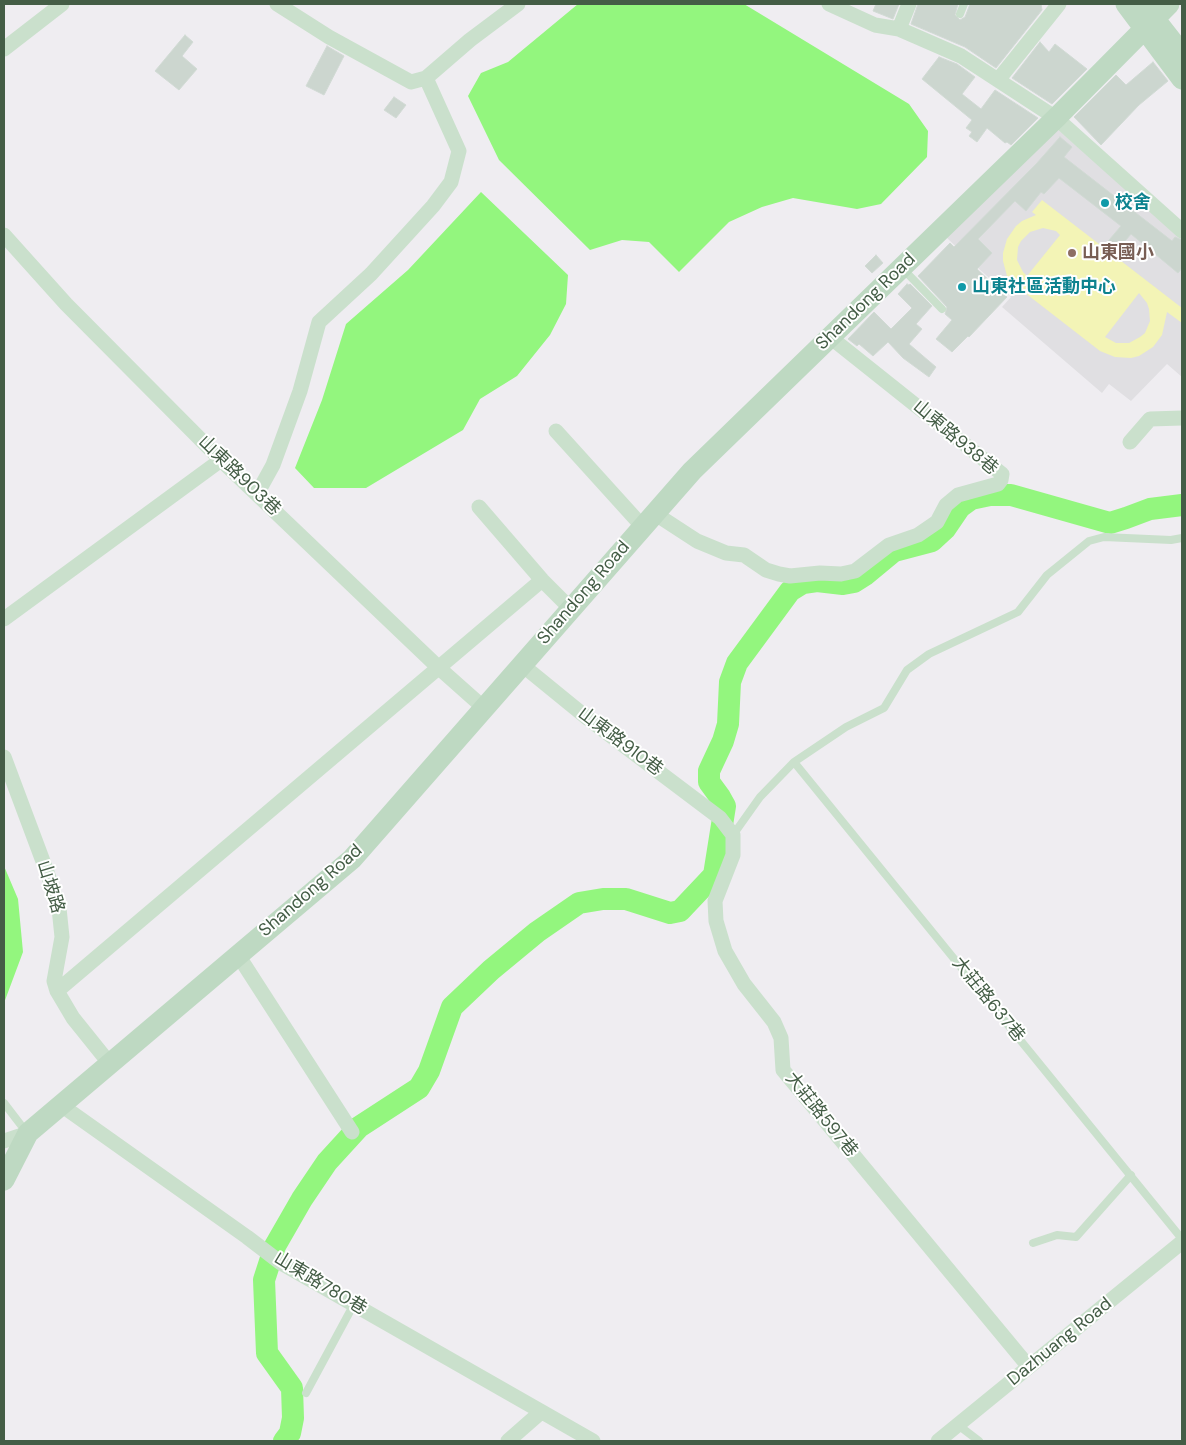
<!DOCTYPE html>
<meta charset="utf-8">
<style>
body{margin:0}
#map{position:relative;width:1186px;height:1445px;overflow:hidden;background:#efedf1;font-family:"DM Sans",sans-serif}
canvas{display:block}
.frame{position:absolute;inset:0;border:5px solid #445d46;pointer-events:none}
</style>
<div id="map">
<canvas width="1186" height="1445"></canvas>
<div class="frame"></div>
</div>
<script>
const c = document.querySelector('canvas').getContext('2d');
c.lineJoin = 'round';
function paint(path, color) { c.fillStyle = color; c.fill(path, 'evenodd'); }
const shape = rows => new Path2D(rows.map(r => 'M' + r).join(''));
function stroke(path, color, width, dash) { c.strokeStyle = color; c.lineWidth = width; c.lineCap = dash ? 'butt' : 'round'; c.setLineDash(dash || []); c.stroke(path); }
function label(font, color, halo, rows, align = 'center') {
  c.font = font + ' "DM Sans","Noto Sans TC",sans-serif'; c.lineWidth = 4; c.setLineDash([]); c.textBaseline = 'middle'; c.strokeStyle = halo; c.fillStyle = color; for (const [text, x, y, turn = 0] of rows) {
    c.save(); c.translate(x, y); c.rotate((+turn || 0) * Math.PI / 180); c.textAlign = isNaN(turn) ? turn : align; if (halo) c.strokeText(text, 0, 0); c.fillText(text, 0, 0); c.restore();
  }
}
const education = shape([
 [1055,127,1182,237,1182,377,1167,364,1131,401,1109,384,1102,393,1002,307,1011,297,978,268,945,236]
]);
const green = shape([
 [1042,200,1182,308,1182,323,1167,312,1162,335,1153,347,1139,356,1131,358,1115,357,1100,351,1011,282,1007,276,1003,261,1003,253,1007,239,1016,226,1022,221,1036,215,1032,212],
 [1043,228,1056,231,1060,235,1027,276,1023,272,1017,260,1018,247,1021,241,1030,232],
 [1139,293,1147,303,1149,309,1150,321,1145,333,1140,337,1129,343,1116,343,1105,337]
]);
const water = shape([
 [578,4,744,4,909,104,928,131,927,157,881,204,857,209,793,198,762,207,729,222,679,272,649,242,622,240,590,250,499,160,468,96,481,73,508,62],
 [481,192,568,275,566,304,550,335,517,376,480,399,463,430,366,488,314,488,295,468,322,400,346,324,408,270],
 [4,866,18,899,23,952,4,1003]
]);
const river = shape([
 [284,1441,290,1433,293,1418,292,1388,267,1353,264,1280,275,1246,302,1199,327,1162,359,1127,419,1088,429,1071,452,1007,491,970,537,932,579,903,603,899,626,899,670,913,680,911,714,875,725,806,720,797,709,782,709,771,723,741,728,724,730,682,737,663,790,591,803,583,817,581,843,584,854,582,865,575,894,551,932,541,945,529,960,507,971,499,990,495,1011,495,1110,523,1126,518,1150,509,1182,505]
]);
const building = shape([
 [876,4,899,4,893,19,873,11,876,4],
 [918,4,958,4,955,15,960,20,965,17,970,4,1041,4,1042,10,996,68,965,47,911,24,918,4],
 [185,35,193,42,182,56,197,69,179,90,155,71,185,35],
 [1040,42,1049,52,1055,44,1087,69,1052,104,1012,78,1040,42],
 [327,46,344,56,324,95,306,86,327,46],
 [939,57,957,64,975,77,962,94,981,109,995,90,1038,118,1011,145,1007,142,1005,143,987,128,977,142,969,136,972,132,966,128,972,120,922,79,939,57],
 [1153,62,1168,81,1139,105,1101,145,1074,117,1116,75,1126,85,1153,62],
 [394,97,406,105,396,118,384,110,394,97],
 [1060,137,1072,147,1064,157,1172,241,1175,237,1182,240,1182,268,1178,273,1131,234,1114,254,1104,246,1121,226,1059,178,1044,194,1041,192,1026,211,1015,201,978,239,992,253,977,269,1007,297,969,337,968,336,952,352,936,339,952,320,945,314,947,307,918,276,950,243,954,247,1037,163,1060,137],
 [876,255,883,263,872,273,865,266,876,255],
 [907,284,909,285,910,284,932,306,916,324,922,329,909,344,936,367,929,377,903,358,888,342,873,356,859,344,857,346,848,339,874,312,891,329,912,308,898,294,907,284]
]);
const lane = shape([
 [960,14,964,4],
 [903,269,942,309],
 [794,762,1182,1239],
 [733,835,760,797,794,762,846,727,884,708,907,670,929,654,1018,612,1047,575,1089,541,1104,537,1171,540,1182,538],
 [4,1103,27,1133],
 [1033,1243,1057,1235,1076,1237,1131,1175],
 [306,1393,354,1304],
 [958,1425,979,1441]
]);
const street = shape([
 [277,4,329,37,411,82,426,78,470,40,518,4],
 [829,4,875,25,899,29,961,56,1056,118,1182,231],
 [899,29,909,4],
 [4,49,62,4],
 [998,80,1059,4],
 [4,235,66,304,221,460,439,668,484,708],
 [556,431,642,526],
 [1130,442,1150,419,1182,418],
 [257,494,273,465,300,391,319,322,371,274,433,206,451,182,459,151,426,78],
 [479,507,542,580,570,608],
 [654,513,697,541,726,553,744,555,766,570,779,574,790,576,820,573,841,574,855,571,889,545,918,535,937,522,946,505,958,495,998,484,1001,480,1002,474,830,337],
 [4,619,221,460],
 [521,664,586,717,720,818,733,835,733,855,715,901,716,921,725,951,744,984,774,1022,781,1038,783,1070,1029,1367],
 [4,757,47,872,59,908,62,937,54,981,57,991,73,1018,110,1064],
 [238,955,352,1132],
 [57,991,542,580],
 [61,1105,247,1237,281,1263,593,1441],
 [4,1141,28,1133],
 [508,1441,541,1412],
 [938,1441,1182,1242]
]);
const secondary = shape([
 [1126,4,1182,79],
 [1146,8,1182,54],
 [4,1180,28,1133,352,859,692,471,1056,118,1169,4]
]);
const markers = [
 [1105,203,5,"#0f9aa8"],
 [1072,253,5,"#8d6e63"],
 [962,287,5,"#0f9aa8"]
];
const cultureNames = [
 ["校舍",1115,203],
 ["山東社區活動中心",972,287]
];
const educationNames = [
 ["山東國小",1082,253]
];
const streetNames = [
 ["Shandong Road",866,302,-44],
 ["山東路938巷",955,438,40],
 ["山東路903巷",239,476,44],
 ["Shandong Road",584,593,-49],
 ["山東路910巷",620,742,37],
 ["山坡路",50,887,73],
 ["Shandong Road",311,891,-41],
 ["大莊路637巷",988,1000,51],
 ["大莊路597巷",821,1115,51],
 ["山東路780巷",320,1284,31],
 ["Dazhuang Road",1060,1342,-39]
];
paint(education, '#e0dfe2');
paint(green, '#f3f4b6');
paint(water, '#93f67e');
stroke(river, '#93f67e', 22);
paint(building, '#ccd6cf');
stroke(building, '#d1dad4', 1);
stroke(lane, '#cae0cc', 8);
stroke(street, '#cae0cc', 15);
stroke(secondary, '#bed9c2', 21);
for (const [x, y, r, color] of markers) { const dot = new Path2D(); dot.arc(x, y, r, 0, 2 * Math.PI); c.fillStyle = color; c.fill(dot); stroke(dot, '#fff', 2); }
label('bold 18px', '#0d838f', '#fff', cultureNames, 'left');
label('bold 18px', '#785e54', '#fff', educationNames, 'left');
label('18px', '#445d46', '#fff', streetNames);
</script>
